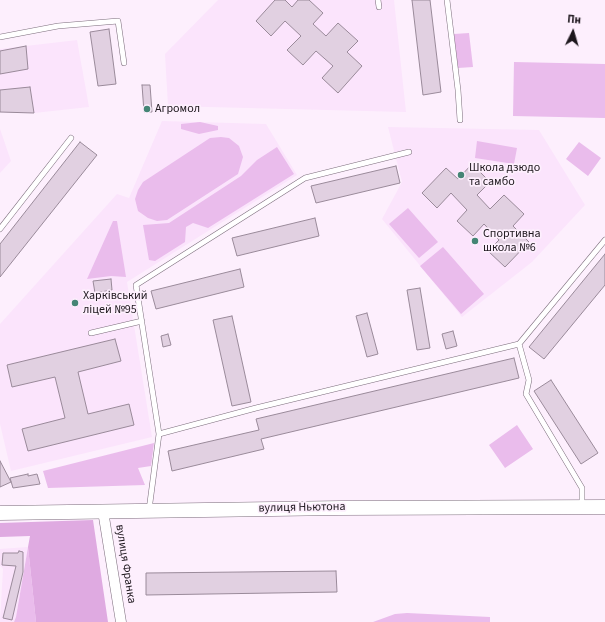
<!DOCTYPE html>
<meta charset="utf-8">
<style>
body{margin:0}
#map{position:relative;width:605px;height:622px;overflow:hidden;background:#fdeffd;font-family:"Source Sans 3",sans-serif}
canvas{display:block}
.north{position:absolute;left:553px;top:12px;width:40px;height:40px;-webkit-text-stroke:3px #fdeffd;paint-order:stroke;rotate:5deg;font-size:11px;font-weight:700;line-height:16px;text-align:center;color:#1d171d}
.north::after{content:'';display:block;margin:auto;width:14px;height:18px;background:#1d171d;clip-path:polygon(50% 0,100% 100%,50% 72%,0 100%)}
</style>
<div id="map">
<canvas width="605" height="622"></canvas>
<div class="north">Пн</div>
</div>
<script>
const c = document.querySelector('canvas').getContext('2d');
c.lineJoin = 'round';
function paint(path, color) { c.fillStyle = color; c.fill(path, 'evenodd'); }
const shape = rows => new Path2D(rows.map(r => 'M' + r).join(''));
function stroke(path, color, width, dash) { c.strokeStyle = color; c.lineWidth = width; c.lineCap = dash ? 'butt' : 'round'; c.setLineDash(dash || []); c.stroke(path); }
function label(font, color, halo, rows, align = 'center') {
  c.font = font + ' "Source Sans 3",sans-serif'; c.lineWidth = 3.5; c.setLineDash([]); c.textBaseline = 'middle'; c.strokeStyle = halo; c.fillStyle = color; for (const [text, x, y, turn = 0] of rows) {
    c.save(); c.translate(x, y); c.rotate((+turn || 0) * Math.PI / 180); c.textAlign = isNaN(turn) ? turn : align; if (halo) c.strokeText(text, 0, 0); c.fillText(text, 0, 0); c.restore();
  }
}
const built = shape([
 [218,0,394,0,406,112,168,106,165,54],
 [77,40,89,107,34,113,0,112,0,49],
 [162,121,266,124,297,175,127,282,152,437,11,471,0,424,0,324,117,194,129,198],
 [388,127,539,130,585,205,532,262,462,317,382,219,402,182],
 [0,129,11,161,0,173],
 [28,547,16,617,14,622,0,622,3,569,0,565,0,549]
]);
const green = shape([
 [469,33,473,67,458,68,454,34],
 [514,62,605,64,605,118,513,116],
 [200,122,218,126,218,130,199,134,181,129,181,124],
 [221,137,229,138,239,146,243,157,238,174,167,220,157,221,148,218,138,211,135,199,138,190,143,182,210,138],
 [477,141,517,148,514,164,475,158],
 [579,142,601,158,588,176,566,159],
 [277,147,294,174,208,228,193,223,186,227,185,242,155,261,149,260,143,225,169,223,241,176,257,160],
 [408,208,438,242,419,258,389,224],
 [113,221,117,221,126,277,111,276,87,279],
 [443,247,484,294,461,314,420,266],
 [517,425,533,449,505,468,489,445],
 [154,443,151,466,138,468,145,485,48,488,43,471],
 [28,547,36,622,14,622,16,617],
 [407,613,490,617,490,622,373,622,395,614]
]);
const forest = shape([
 [93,520,108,622,36,622,28,547,30,536,0,537,0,523]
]);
const building = shape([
 [275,0,285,0,292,7,298,0,309,0,323,13,313,24,326,36,338,23,358,41,347,52,362,66,338,93,322,78,333,66,316,51,303,65,287,50,301,36,285,21,271,36,256,21,275,0],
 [412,0,430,0,441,92,423,95,412,0],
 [109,29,116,84,98,86,90,32,109,29],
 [26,46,28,69,0,74,0,51,26,46],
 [142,85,150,85,152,112,144,112,142,85],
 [30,87,34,113,0,112,0,90,30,87],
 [80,142,97,155,0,277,0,244,80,142],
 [472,164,490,182,477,195,490,209,504,195,524,214,513,226,529,242,505,267,488,251,499,240,484,224,473,236,457,221,467,210,451,193,437,208,422,193,446,168,458,179,472,164],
 [396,166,400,183,316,203,311,186,396,166],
 [315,218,319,236,237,256,232,238,315,218],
 [605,254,605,285,544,359,529,347,605,254],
 [240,269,244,287,156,309,151,291,240,269],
 [111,279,112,290,95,293,93,281,111,279],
 [420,288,430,348,417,350,407,290,420,288],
 [367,313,378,354,367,357,356,316,367,313],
 [232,316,251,402,232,406,213,320,232,316],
 [453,331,457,346,446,349,442,334,453,331],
 [168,334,171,345,163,347,161,336,168,334],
 [115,339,121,361,78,372,88,414,129,404,134,425,28,451,22,429,65,418,55,377,12,387,7,365,115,339],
 [514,358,519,378,261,439,264,449,172,471,168,451,259,430,256,419,514,358],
 [551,380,598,453,581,464,534,391,551,380],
 [0,461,11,482,0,487,0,461],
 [28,474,28,476,37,474,40,484,13,488,10,478,28,474],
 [19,551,23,552,23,572,12,620,3,618,16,566,2,565,3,553,18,553,19,551],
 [336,571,337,592,146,595,146,573,336,571]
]);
const lane = shape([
 [378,0,379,7],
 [447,0,458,90,460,120],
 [0,37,58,26,118,21,124,63],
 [0,229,71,138],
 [91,333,142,321],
 [159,434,136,285,305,178,409,152],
 [582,507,582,488,526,394,529,380,519,344,605,240],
 [149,510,159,434,256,408,519,344]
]);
const street = shape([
 [103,511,121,622]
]);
const secondary = shape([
 [0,513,341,508,605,507]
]);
const markers = [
 [147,109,4,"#448575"],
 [461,175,4,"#448575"],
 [475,241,4,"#448575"],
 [75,303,4,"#448575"]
];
const poiNames = [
 ["Агромол",155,109],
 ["Школа дзюдо",469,168],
 ["та самбо",469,182],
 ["Спортивна",483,234],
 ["школа №6",483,248],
 ["Харківський",83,296],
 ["ліцей №95",83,310]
];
const streetNames = [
 ["вулиця Ньютона",302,508,-1],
 ["вулиця Франка",125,564,81]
];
paint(built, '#fbe4fc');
paint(green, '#eabcec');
paint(forest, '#dfaae1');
paint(building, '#e1d0e1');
stroke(building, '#9a8a9a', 1);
stroke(lane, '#7c6d7c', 6);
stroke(street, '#7c6d7c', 11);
stroke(secondary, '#7c6d7c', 15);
stroke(lane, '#fff', 5);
stroke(street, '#fff', 10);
stroke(secondary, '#fff', 14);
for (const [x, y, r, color] of markers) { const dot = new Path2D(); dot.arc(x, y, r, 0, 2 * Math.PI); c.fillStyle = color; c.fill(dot); stroke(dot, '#fdeffd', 1.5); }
label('12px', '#1d171d', '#fdeffd', poiNames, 'left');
label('12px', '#1d171d', '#fdeffd', streetNames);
</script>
